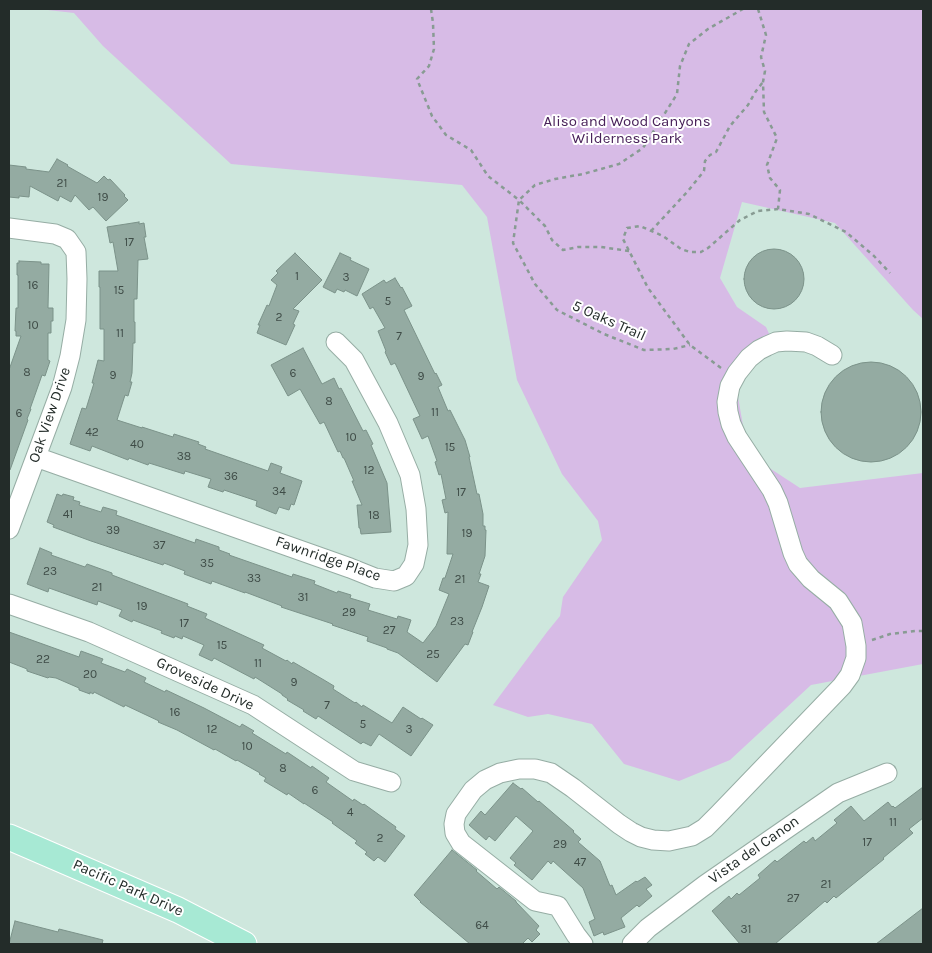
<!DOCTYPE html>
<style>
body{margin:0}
#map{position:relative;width:932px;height:953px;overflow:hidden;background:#cee7dd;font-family:Karla,sans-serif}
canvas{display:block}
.frame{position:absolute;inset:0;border:10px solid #232c29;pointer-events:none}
</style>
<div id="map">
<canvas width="932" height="953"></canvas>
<div class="frame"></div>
</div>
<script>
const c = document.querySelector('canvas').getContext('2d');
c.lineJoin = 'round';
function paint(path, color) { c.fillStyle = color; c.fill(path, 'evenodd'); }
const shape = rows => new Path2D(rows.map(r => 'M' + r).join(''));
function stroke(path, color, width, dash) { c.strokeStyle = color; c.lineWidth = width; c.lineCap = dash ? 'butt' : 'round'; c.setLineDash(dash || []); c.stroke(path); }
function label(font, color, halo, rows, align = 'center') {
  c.font = font + ' Karla,sans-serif'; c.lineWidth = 4; c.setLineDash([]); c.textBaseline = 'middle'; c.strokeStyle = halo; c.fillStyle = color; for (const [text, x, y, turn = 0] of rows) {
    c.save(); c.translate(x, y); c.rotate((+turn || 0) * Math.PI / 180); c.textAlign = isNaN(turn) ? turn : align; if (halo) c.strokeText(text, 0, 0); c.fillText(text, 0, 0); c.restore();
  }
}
const green = shape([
 [39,9,923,9,923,319,913,310,835,223,742,202,720,278,737,307,766,327,771,338,722,388,738,397,748,454,800,488,923,473,923,664,811,685,730,760,679,781,624,764,592,724,548,714,528,717,493,705,547,632,560,616,563,597,602,540,598,521,562,474,517,380,487,217,462,185,231,164,103,46,74,13]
]);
const building = shape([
 [57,159,68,165,67,166,97,183,104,176,108,180,110,179,125,195,124,196,128,200,106,221,93,207,89,210,75,195,71,202,60,196,58,201,30,186,29,197,19,196,19,198,9,197,9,165,26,167,26,169,49,172,57,159],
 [139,222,139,224,144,223,146,237,144,237,148,259,138,260,137,299,134,299,134,322,135,322,135,343,133,343,132,373,130,382,132,382,128,396,125,395,117,420,142,428,142,427,173,437,174,434,199,442,198,444,206,447,205,449,268,471,271,463,282,467,280,473,302,481,294,505,291,504,289,510,279,507,276,514,256,506,257,501,224,490,223,492,208,487,211,479,185,471,184,474,149,463,148,465,129,458,128,460,92,446,90,451,70,444,82,408,86,409,94,383,92,383,98,360,104,361,104,329,100,329,100,287,99,287,99,271,118,271,113,242,110,243,107,227,139,222],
 '744 279a30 30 0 1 1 60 0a30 30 0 1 1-60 0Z',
 [295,253,322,280,293,309,299,311,293,324,295,325,286,345,257,333,260,325,258,325,267,305,269,306,277,285,271,280,278,273,276,271,295,253],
 [340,253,351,258,350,260,369,269,357,296,345,290,344,292,337,289,335,293,323,287,340,253],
 [19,261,41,262,41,264,49,264,48,308,53,308,53,321,51,321,51,333,48,333,48,360,50,361,45,376,42,375,30,409,31,409,27,419,28,420,10,470,9,469,9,370,21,336,16,336,16,331,15,331,16,308,18,308,18,275,17,275,17,263,19,263,19,261],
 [395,278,401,288,402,287,412,306,404,310,435,374,436,373,442,385,438,387,448,411,450,410,465,440,470,457,469,457,477,494,479,494,483,514,483,526,485,526,485,530,486,530,485,556,479,574,481,574,478,582,489,586,482,607,472,632,473,632,468,645,465,644,437,682,398,653,387,649,387,648,367,641,368,637,332,625,333,624,281,607,282,606,245,592,245,593,212,581,211,584,184,574,185,571,164,563,163,565,91,541,53,527,54,525,47,522,57,494,62,496,63,494,74,497,73,500,80,502,79,505,101,512,103,507,117,511,116,515,195,543,196,539,219,547,219,550,230,554,229,555,292,577,293,574,315,581,314,584,337,593,338,591,351,595,350,598,370,604,368,610,397,619,398,616,411,620,407,632,423,643,436,626,449,594,439,590,443,578,445,578,453,554,447,554,448,512,445,513,442,500,446,499,441,474,439,475,435,462,437,461,428,436,422,439,413,419,420,416,395,363,391,365,385,352,386,351,378,331,385,328,373,307,370,309,362,294,384,280,386,283,395,278],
 [303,348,322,384,334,378,339,389,341,388,363,431,366,430,373,444,371,445,387,483,391,532,361,534,360,528,359,528,357,505,362,505,352,481,354,481,344,458,343,458,340,451,338,452,324,422,320,424,300,389,288,396,271,365,303,348],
 '821 412a50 50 0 1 1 100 0a50 50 0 1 1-100 0Z',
 [40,548,52,553,51,555,85,567,87,564,112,573,112,575,188,604,187,606,207,614,205,618,264,645,262,648,286,661,287,660,292,664,293,662,324,680,334,686,333,689,355,703,356,702,362,707,363,705,392,723,403,707,421,719,422,718,433,725,411,756,379,734,371,746,363,742,361,744,318,716,316,719,303,711,304,710,287,700,288,699,282,695,282,694,255,677,254,679,214,658,212,661,199,655,204,645,183,636,182,639,175,636,174,638,161,633,162,631,133,620,132,622,119,616,122,610,98,601,97,605,49,588,48,592,27,584,40,548],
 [9,632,79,657,81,651,103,659,101,663,125,672,127,669,146,678,144,682,165,692,166,690,204,708,240,727,242,724,254,731,252,733,286,754,287,752,311,768,312,766,329,778,326,782,353,801,354,799,363,805,364,804,396,827,395,829,405,836,385,862,378,857,374,861,365,854,367,852,355,843,357,841,332,823,333,822,304,803,304,804,288,793,287,795,264,781,266,778,259,774,260,773,237,760,236,761,215,749,214,750,177,730,158,722,159,721,125,705,124,707,94,692,93,694,90,692,90,694,79,690,79,688,56,678,49,677,48,678,27,671,27,669,22,667,9,662,9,632],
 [513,783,521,789,522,788,538,802,539,801,574,831,573,832,581,839,578,842,600,861,610,886,612,885,616,895,636,881,637,882,645,877,652,885,646,889,652,896,639,907,637,905,621,918,625,927,604,935,603,932,594,936,589,922,595,919,583,888,553,861,551,864,548,861,532,880,514,865,516,863,510,858,533,831,516,816,495,841,489,836,486,840,469,825,481,811,485,815,513,783],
 [923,787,923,818,909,829,913,833,883,858,884,859,836,898,834,896,827,903,825,901,775,944,740,944,712,911,729,896,731,899,737,893,739,895,760,878,758,875,775,860,777,862,804,841,806,843,813,837,815,841,837,823,834,820,851,806,864,821,888,802,892,807,893,806,895,808,923,787],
 [452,850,477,870,476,871,497,889,499,887,516,901,516,902,539,926,536,930,540,934,532,942,528,938,522,944,470,944,420,902,421,902,414,895,452,850],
 [923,908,923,944,876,944,923,908],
 [15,921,58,932,59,929,103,940,102,944,9,944,15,921]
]);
const path = shape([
 [431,9,433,23,434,49,429,66,417,79,432,116,446,135,471,150,488,176,519,200,513,243,535,284,557,310,604,334,644,350,673,349,690,345],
 [758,9,766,35,761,57,765,71,763,82,764,112,777,138,767,165,770,178,780,190,778,209],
 [651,231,688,191,704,171,705,161,710,155,716,152,730,126,748,105,756,91,763,82],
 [629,251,601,247,578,247,563,250,552,240,545,226,519,200,535,185,555,179,583,174,619,164,643,148,677,94,680,66,689,44,708,29,743,9],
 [721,368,690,345,648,288,623,239,627,228,640,226,663,236,681,249,690,252,701,252,708,248,740,220,758,211,778,209,809,214,846,232,874,256,890,273],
 [872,640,890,634,915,631,923,631]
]);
const minor = shape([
 [9,228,55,234,67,239,76,252,77,279,76,320,70,356,62,387,9,529],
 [36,457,350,568,375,578,394,581,406,576,414,564,418,545,416,509,410,475,388,423,354,360,336,342],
 [9,604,89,632,253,705,354,771,391,782],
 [583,944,576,935,558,906,535,901,461,843,455,833,454,824,456,814,473,790,485,780,500,773,519,769,535,769,551,773,573,788,619,824,631,832,641,837,653,840,669,841,692,836,705,828,719,814,842,686,850,675,856,658,856,646,852,623,838,601,811,579,798,564,793,553,778,503,772,490,737,437,731,424,728,412,727,402,730,386,737,373,749,358,759,350,767,346,776,342,787,341,806,342,817,346,832,355],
 [632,944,648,928,705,885,838,793,887,773]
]);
const major = shape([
 [9,837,178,910,244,944]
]);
const numberNames = [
 ["21",62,184],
 ["19",103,198],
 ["17",129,243],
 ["1",297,277],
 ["3",346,278],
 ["16",33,286],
 ["15",119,291],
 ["5",388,302],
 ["2",279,318],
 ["10",33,326],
 ["11",120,334],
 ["7",399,337],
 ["8",27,373],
 ["6",293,374],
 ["9",113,376],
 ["9",421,377],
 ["8",329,402],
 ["11",435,413],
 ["6",19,414],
 ["42",92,433],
 ["10",351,438],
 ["40",137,445],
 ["15",450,448],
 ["38",184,457],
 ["12",369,471],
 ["36",231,477],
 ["34",279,492],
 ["17",461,493],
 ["41",68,515],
 ["18",374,516],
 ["39",113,531],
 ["19",467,534],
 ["37",159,546],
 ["35",207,564],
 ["23",50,572],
 ["33",254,579],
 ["21",460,580],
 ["21",97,588],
 ["31",303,598],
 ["19",142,607],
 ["29",349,613],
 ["23",457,622],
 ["17",184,624],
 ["27",389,631],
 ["15",222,646],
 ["25",433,655],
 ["22",43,660],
 ["11",258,664],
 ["20",90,675],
 ["9",294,683],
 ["7",327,706],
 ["16",175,713],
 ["5",363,725],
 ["12",212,730],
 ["3",409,730],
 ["10",247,747],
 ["8",283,769],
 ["6",315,791],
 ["4",350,813],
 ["11",893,823],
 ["2",380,839],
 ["17",867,843],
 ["29",560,845],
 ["47",580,863],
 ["21",826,885],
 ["27",793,899],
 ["64",482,926],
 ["31",746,930]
];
const parkNames = [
 ["Aliso and Wood Canyons",627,122],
 ["Wilderness Park",627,139]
];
const streetNames = [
 ["5 Oaks Trail",609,321,24],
 ["Oak View Drive",50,415,-71],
 ["Fawnridge Place",328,559,19],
 ["Groveside Drive",205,684,25],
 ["Vista del Canon",754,850,-35],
 ["Pacific Park Drive",128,888,24]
];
paint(green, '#d7bbe6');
paint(building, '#94aba2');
stroke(building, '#7b9289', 1);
stroke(minor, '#96ada4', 21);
stroke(major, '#fff', 27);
stroke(path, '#889b93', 2.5, [4, 4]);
stroke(minor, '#fff', 19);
stroke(major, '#a7e9d4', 25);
label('12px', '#3f4c47', null, numberNames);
label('15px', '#482159', '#fff', parkNames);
label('15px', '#232c29', '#fff', streetNames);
</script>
